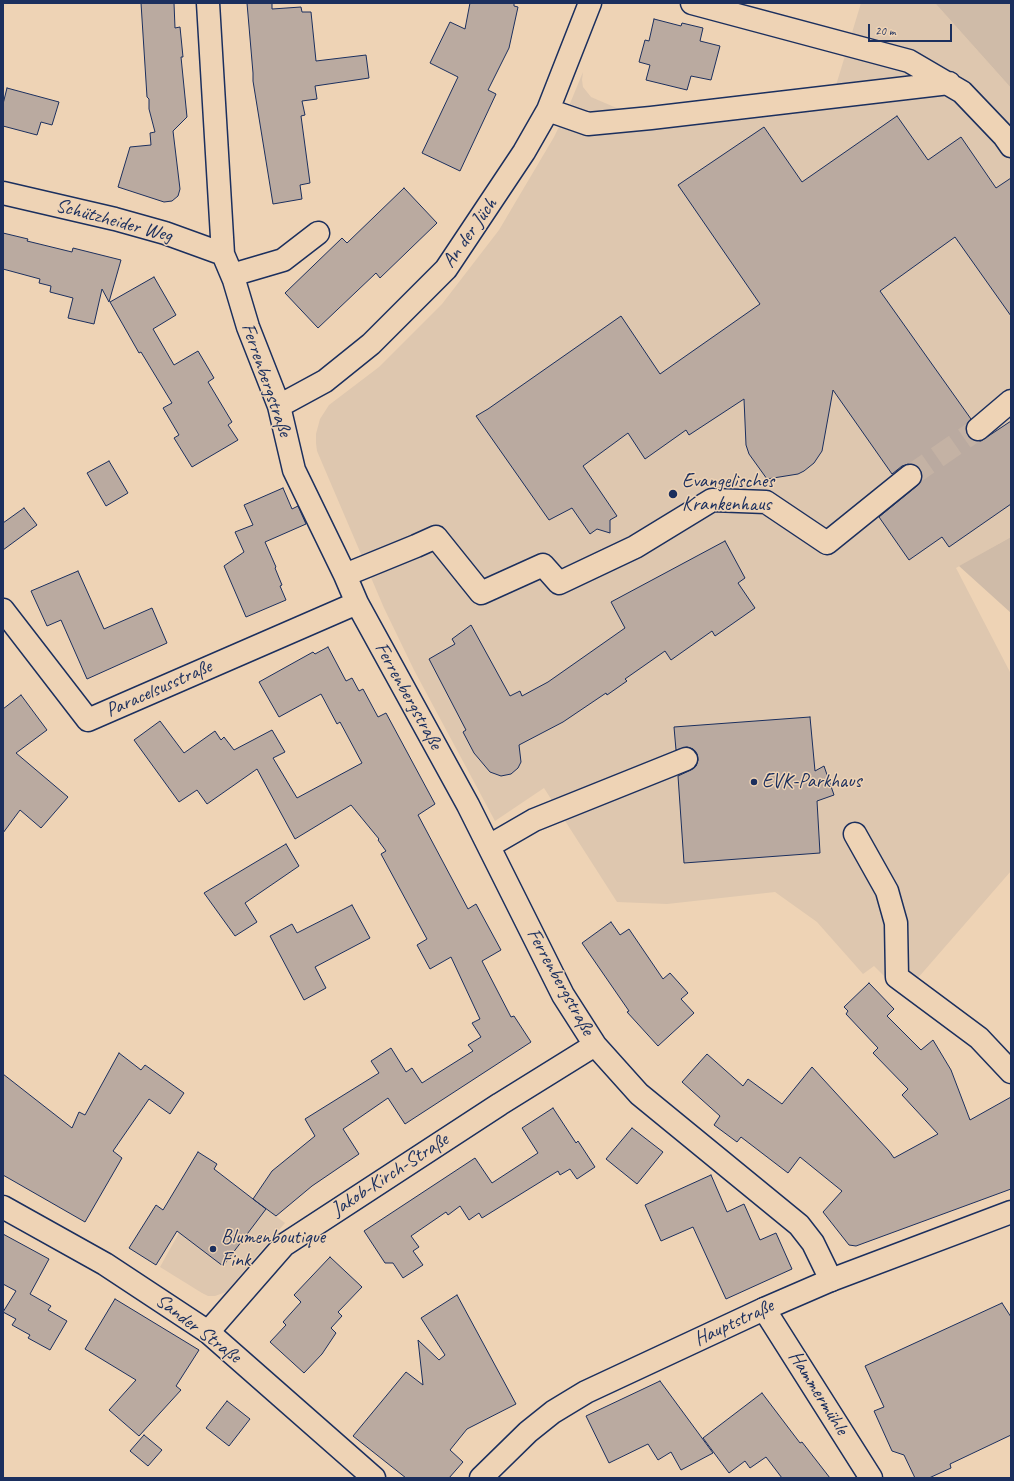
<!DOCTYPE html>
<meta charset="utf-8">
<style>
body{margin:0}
#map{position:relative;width:1014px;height:1481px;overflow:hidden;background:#eed3b5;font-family:Caveat,sans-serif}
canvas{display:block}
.frame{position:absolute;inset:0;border:4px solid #1b2f5e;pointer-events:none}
.scale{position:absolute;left:868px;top:24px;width:84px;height:18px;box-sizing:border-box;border:2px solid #1b2f5e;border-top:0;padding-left:5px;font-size:12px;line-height:14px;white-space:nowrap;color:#1b2f5e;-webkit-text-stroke:3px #eed3b5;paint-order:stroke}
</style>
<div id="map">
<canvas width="1014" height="1481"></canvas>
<div class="frame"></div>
<div class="scale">20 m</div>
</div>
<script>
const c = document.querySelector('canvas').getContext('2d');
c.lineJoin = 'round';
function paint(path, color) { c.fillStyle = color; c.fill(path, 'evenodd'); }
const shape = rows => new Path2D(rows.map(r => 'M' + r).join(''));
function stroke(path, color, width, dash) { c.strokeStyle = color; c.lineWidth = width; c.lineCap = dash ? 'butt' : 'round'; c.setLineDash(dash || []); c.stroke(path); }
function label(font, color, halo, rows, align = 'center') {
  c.font = font + ' Caveat,sans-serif'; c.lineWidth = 3; c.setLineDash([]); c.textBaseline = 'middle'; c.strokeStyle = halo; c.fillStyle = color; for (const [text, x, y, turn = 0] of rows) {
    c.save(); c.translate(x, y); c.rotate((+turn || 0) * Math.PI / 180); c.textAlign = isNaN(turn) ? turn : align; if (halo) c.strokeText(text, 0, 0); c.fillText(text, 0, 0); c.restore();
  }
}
const built = shape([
 [861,3,935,3,1011,88,1011,537,956,568,1011,674,1011,871,917,979,890,982,874,966,863,974,817,922,775,892,667,904,617,902,544,788,495,821,414,670,384,608,317,451,316,443,316,434,320,419,329,405,379,367,442,304,499,230,554,137,569,106,583,72,582,80,583,87,591,97,626,112,834,92],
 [214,1170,285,1223,226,1292,215,1296,208,1296,202,1293,160,1267]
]);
const green = shape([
 [935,3,1011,3,1011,88],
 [1011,537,1011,613,959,566]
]);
const building = shape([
 [141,3,174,3,175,28,180,27,183,57,181,57,187,117,173,131,180,189,178,196,172,201,164,202,118,187,130,147,151,145,150,133,155,132,149,109,149,99,147,97,141,3],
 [247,3,272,3,272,9,301,7,302,12,311,12,316,61,366,55,369,78,315,86,317,99,302,101,305,115,301,116,310,183,300,185,302,199,273,204,253,81,253,73,247,3],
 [470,3,514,3,514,6,518,7,509,48,488,90,496,94,460,171,422,153,458,77,430,63,450,22,465,29,470,3],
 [654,19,681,26,682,23,703,28,700,41,720,46,711,80,691,76,687,90,646,80,650,65,639,62,645,40,649,41,654,19],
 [7,88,59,102,52,125,41,122,37,135,3,126,3,104,7,88],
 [897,116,928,160,961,137,996,188,1011,178,1011,316,955,237,880,291,971,419,966,425,966,432,969,437,974,441,981,441,1011,421,1011,504,949,547,942,537,909,560,879,517,918,485,921,481,922,474,920,468,915,465,908,464,902,466,892,474,833,390,822,451,814,463,804,471,798,474,767,479,749,454,746,445,744,399,689,435,686,430,645,459,628,433,583,466,617,516,610,520,610,533,597,529,590,534,572,508,549,520,476,416,488,409,621,316,660,374,760,304,678,185,764,127,802,182,897,116],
 [404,188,437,223,380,278,376,273,318,328,285,293,342,238,347,243,404,188],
 [3,233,28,239,27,241,72,252,73,248,121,260,109,302,102,289,94,324,68,318,73,298,50,292,51,286,39,283,40,279,3,269,3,233],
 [154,277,176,315,153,329,174,365,198,351,214,378,208,382,232,422,228,425,238,440,192,467,174,438,179,435,163,408,172,403,141,352,139,353,110,302,154,277],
 [109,461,128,493,106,506,87,473,109,461],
 [283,488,292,509,298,506,306,524,265,542,276,567,275,568,282,585,280,586,286,600,246,617,224,566,244,552,235,532,253,525,244,505,283,488],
 [24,508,37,525,3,550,3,523,24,508],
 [725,541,745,578,738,583,755,608,715,636,712,631,671,660,665,651,625,679,627,681,607,695,606,693,563,722,519,745,521,762,518,768,511,774,501,776,490,772,474,753,463,732,466,730,429,659,455,644,452,639,471,625,510,696,520,691,522,696,548,682,625,628,611,602,725,541],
 [78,571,104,629,152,608,167,643,87,679,61,620,47,626,31,591,78,571],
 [328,647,346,681,352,678,359,691,363,689,378,717,386,713,435,804,418,815,468,909,476,904,501,950,482,961,511,1017,514,1016,531,1042,405,1124,388,1098,343,1129,359,1154,312,1186,276,1216,253,1199,272,1171,315,1136,305,1119,379,1073,371,1061,391,1048,406,1072,412,1068,422,1083,473,1051,468,1045,481,1037,472,1023,480,1019,451,957,430,969,417,945,427,939,381,854,386,851,378,840,379,839,351,805,295,839,257,769,207,804,197,790,179,802,134,740,160,721,184,753,215,731,221,740,224,737,234,750,272,730,285,752,273,758,297,798,362,763,340,722,337,724,321,694,279,717,259,682,313,652,315,654,328,647],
 [21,695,47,730,16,753,68,797,41,828,20,810,3,833,3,709,21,695],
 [810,717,815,771,824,766,834,795,817,801,820,853,684,863,678,776,691,770,696,766,698,760,697,754,693,749,687,747,676,750,674,727,810,717],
 [286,844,299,866,245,903,257,922,235,936,204,893,286,844],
 [352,905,370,938,315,967,326,988,304,1000,270,936,292,924,297,933,352,905],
 [611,922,620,935,629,929,663,979,670,973,688,993,681,999,694,1013,658,1046,627,1012,629,1011,582,943,611,922],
 [869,983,894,1009,887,1016,921,1050,933,1040,951,1070,970,1120,1011,1097,1011,1189,856,1246,849,1245,823,1212,842,1191,800,1157,788,1173,741,1137,737,1142,714,1125,720,1116,682,1082,707,1054,743,1086,748,1079,782,1104,812,1067,889,1151,894,1158,938,1134,902,1095,908,1089,873,1053,878,1048,846,1014,848,1011,844,1007,869,983],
 [119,1053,141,1070,145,1065,184,1093,170,1114,149,1099,113,1151,122,1158,85,1222,3,1175,3,1074,72,1128,79,1112,85,1115,119,1053],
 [553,1108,576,1143,578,1141,595,1167,577,1179,570,1169,560,1175,558,1171,482,1218,479,1213,469,1220,460,1206,448,1215,446,1212,411,1236,419,1247,413,1251,423,1265,403,1278,393,1263,385,1263,364,1231,475,1158,492,1183,538,1153,522,1128,553,1108],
 [632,1128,663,1152,637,1184,606,1159,632,1128],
 [198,1152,217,1164,214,1169,266,1209,223,1266,177,1231,156,1265,129,1248,156,1205,163,1210,198,1152],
 [711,1175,727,1212,744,1204,760,1240,776,1233,792,1269,726,1299,693,1227,661,1241,645,1205,711,1175],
 [3,1234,49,1259,30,1294,51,1306,48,1310,67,1321,50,1350,28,1338,30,1335,12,1325,16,1319,3,1312,16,1291,3,1284,3,1234],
 [330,1257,362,1287,338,1312,342,1316,331,1328,336,1333,322,1354,304,1373,270,1342,286,1325,283,1322,301,1302,294,1295,330,1257],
 [457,1295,516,1404,467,1429,450,1450,463,1462,449,1478,406,1478,353,1436,406,1372,423,1385,418,1340,439,1360,445,1355,421,1318,457,1295],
 [115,1299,199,1350,176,1386,181,1390,139,1436,109,1410,136,1380,85,1349,115,1299],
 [1002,1303,1011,1317,1011,1435,950,1464,951,1468,929,1478,915,1478,904,1455,892,1451,874,1411,884,1407,865,1366,1002,1303],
 [660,1381,713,1453,681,1470,671,1452,658,1460,648,1444,609,1463,586,1416,660,1381],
 [762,1393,800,1443,802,1442,830,1478,782,1478,766,1457,750,1468,745,1461,729,1473,703,1438,762,1393],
 [227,1401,250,1419,229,1446,206,1428,227,1401],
 [144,1435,162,1450,148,1466,130,1451,144,1435]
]);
const minorTunnel = shape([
 [910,476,978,429]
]);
const minor = shape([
 [208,3,223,254,234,280,248,327,279,406,294,470,345,575,357,603,468,805,563,995,595,1045,639,1094,799,1225,813,1243,831,1280],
 [692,3,909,61,962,92,1004,136,1011,146],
 [548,110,588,124,651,118,949,83],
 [3,193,115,219,165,233,223,254],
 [232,275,283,260,318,233],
 [279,406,325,381,371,344,446,269,524,152,548,110,590,3],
 [978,429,1011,401],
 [345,575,416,546,436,537,481,593,543,565,559,583,635,547,712,500,766,502,827,543,910,476],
 [3,610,88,720,357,603],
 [855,834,887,891,896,923,897,977,979,1038,1011,1072],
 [489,846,534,820,686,759],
 [764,1309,871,1478],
 [208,1332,284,1245,500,1104,595,1045]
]);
const major = shape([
 [3,1207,105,1264,208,1332,374,1478],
 [481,1478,528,1432,553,1412,586,1392,764,1309,831,1280,1011,1212]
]);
const markers = [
 [673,494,5,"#1b2f5e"],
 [754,782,4,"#1b2f5e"],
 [213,1249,4,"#1b2f5e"]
];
const streetNames = [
 ["Schützheider Weg",114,221,15],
 ["An der Jüch",470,233,-55],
 ["Ferrenbergstraße",266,380,71],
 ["Paracelsusstraße",159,689,-24],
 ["Ferrenbergstraße",408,696,61],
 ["Ferrenbergstraße",560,982,61],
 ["Jakob-Kirch-Straße",390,1175,-33],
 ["Hauptstraße",734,1323,-25],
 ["Sander Straße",198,1329,37],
 ["Hammermühle",818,1393,58]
];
const poiNames = [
 ["Evangelisches",682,482],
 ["Krankenhaus",682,505],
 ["EVK-Parkhaus",762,782],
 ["Blumenboutique",221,1238],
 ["Fink",221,1261]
];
paint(built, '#dec7af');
paint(green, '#cfbba8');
paint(building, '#baaaa0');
stroke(building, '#1b2f5e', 1);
stroke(minorTunnel, '#c4b2a4', 22, [22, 11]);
stroke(minor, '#1b2f5e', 25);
stroke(major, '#1b2f5e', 25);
stroke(minor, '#eed3b5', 22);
stroke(major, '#eed3b5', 22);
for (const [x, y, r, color] of markers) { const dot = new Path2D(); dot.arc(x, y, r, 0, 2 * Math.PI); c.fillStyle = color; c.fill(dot); stroke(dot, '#eed3b5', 1.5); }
label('20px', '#1b2f5e', '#eed3b5', streetNames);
label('20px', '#1b2f5e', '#eed3b5', poiNames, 'left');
</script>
